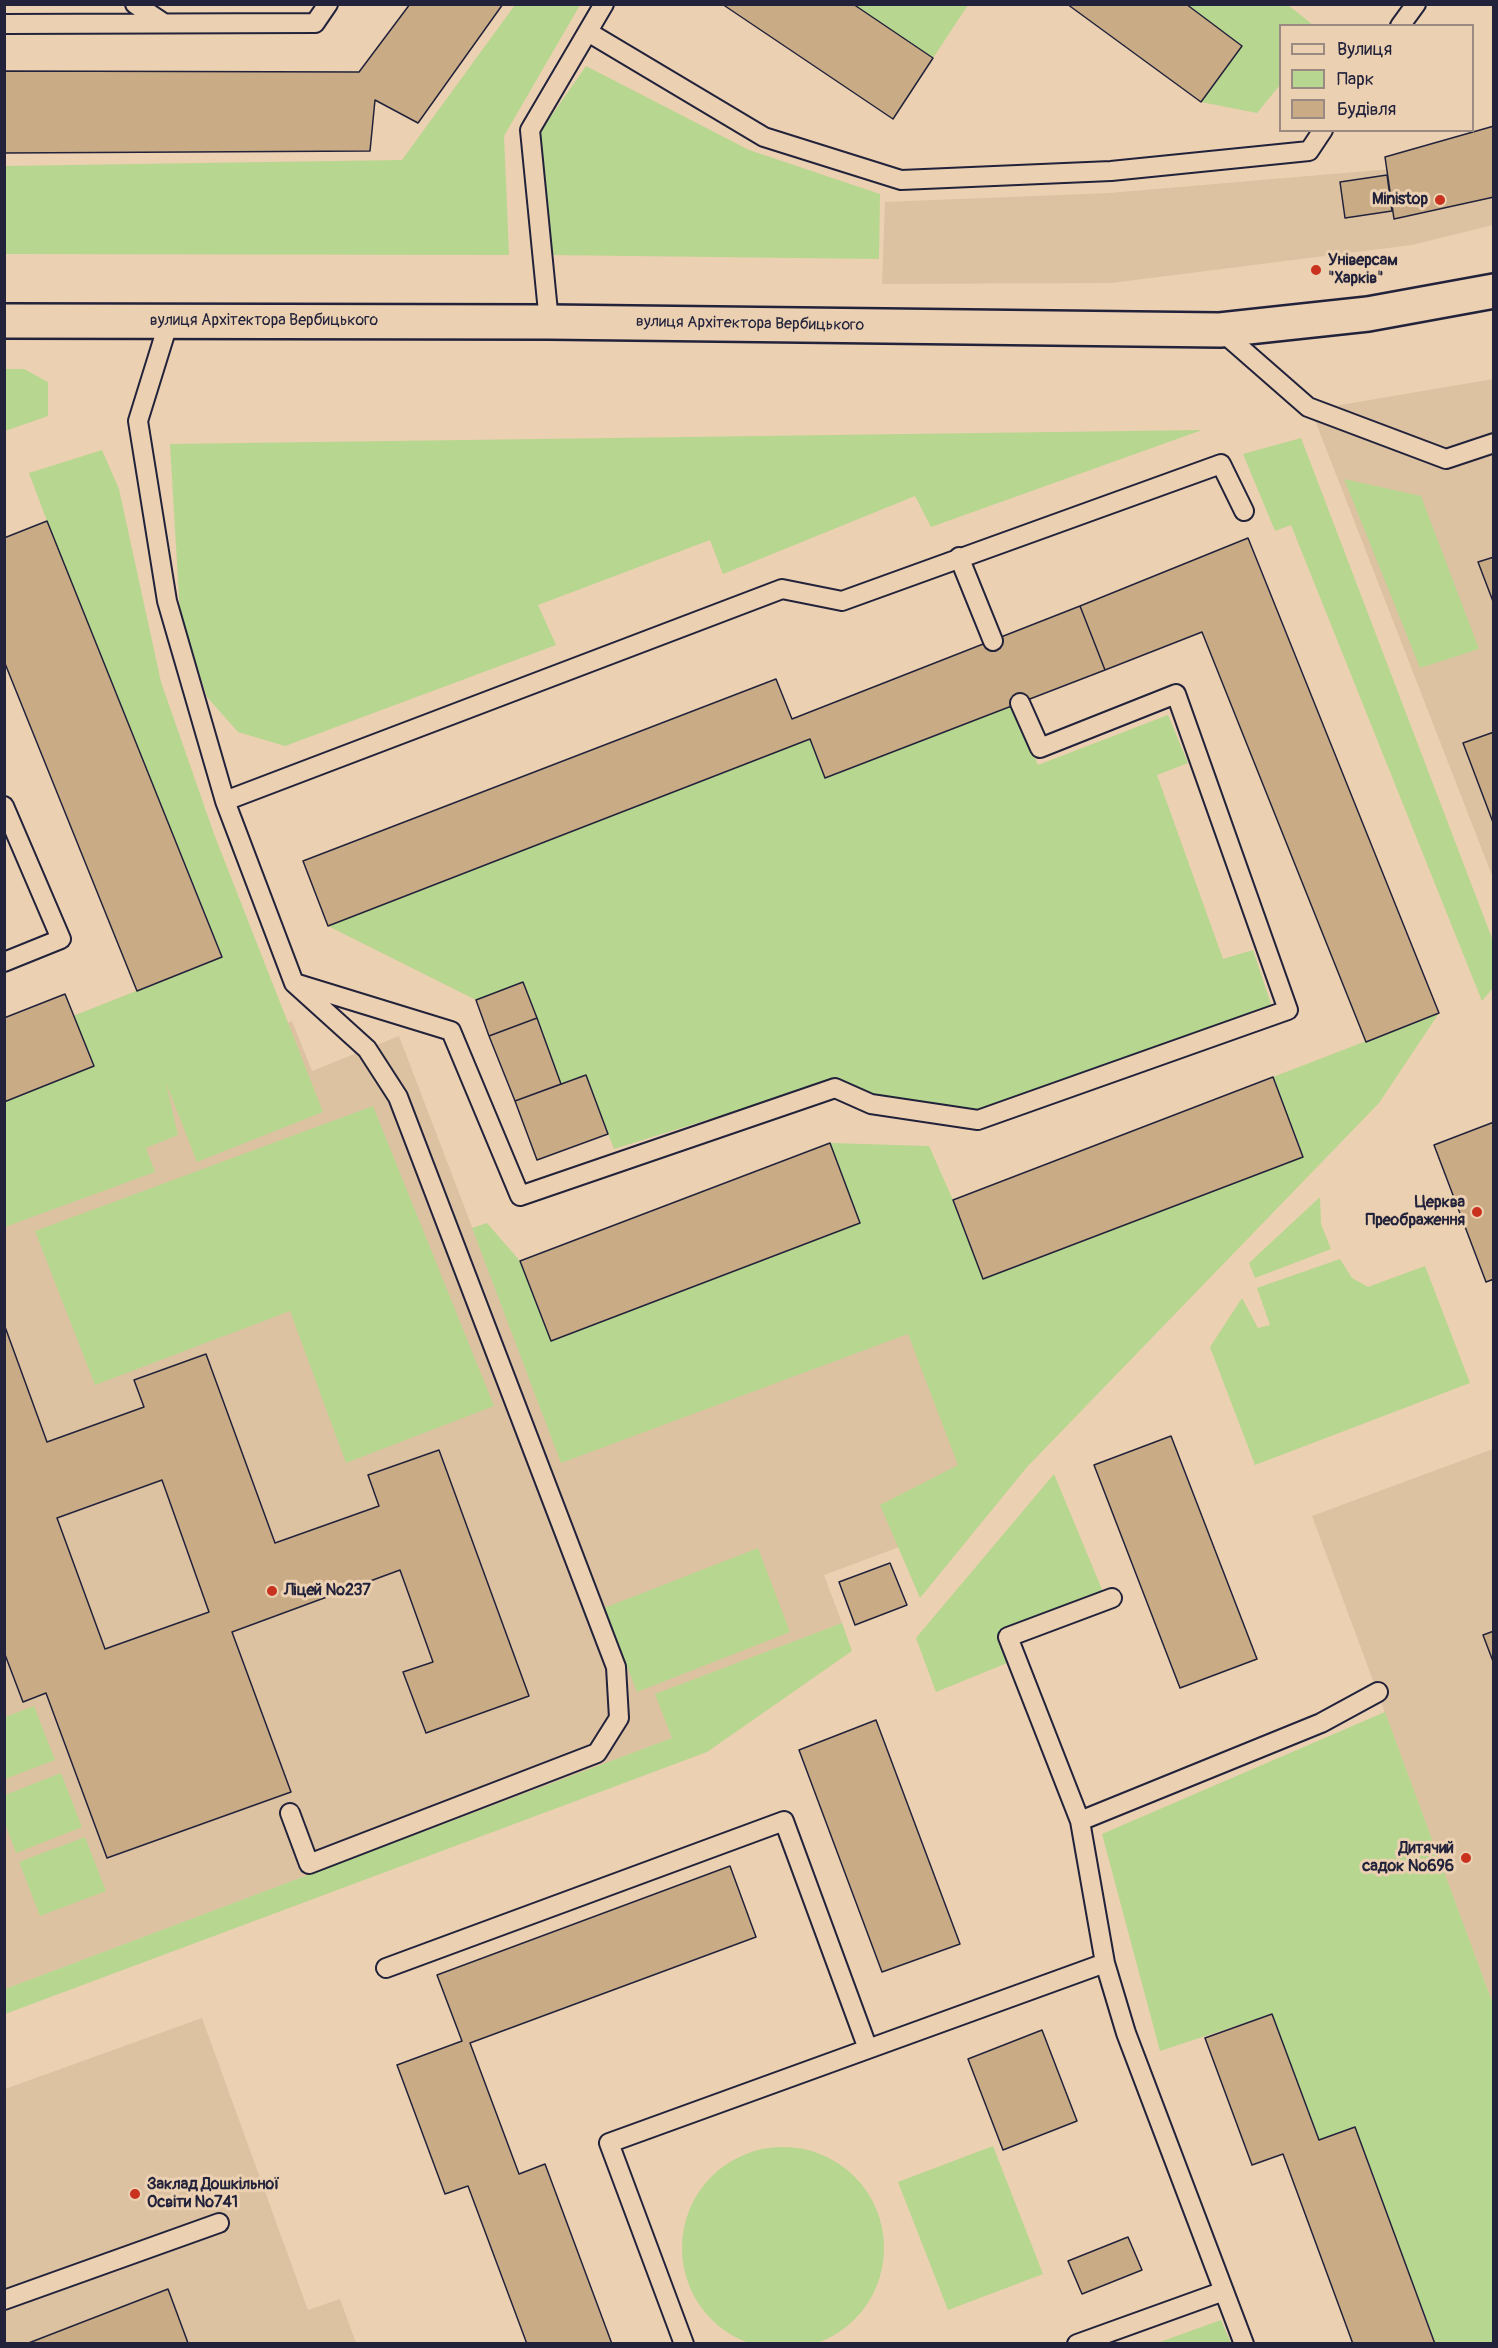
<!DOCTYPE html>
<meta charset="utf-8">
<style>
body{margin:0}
#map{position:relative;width:1498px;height:2348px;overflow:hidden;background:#ebd0b2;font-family:Pangolin,sans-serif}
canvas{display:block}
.frame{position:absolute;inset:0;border:6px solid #22223b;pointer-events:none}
.legend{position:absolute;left:1279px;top:24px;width:195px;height:108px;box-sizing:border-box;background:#ebd0b2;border:2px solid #9b8a82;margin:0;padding:8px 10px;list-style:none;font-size:18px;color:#22223b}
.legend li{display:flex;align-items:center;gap:12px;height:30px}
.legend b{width:30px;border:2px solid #9b8a82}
</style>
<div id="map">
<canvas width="1498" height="2348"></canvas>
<div class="frame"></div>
<ul class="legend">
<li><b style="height:8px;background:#ebd0b2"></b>Вулиця</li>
<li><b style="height:16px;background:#b7d68f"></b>Парк</li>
<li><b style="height:16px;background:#c9ac85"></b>Будівля</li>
</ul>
</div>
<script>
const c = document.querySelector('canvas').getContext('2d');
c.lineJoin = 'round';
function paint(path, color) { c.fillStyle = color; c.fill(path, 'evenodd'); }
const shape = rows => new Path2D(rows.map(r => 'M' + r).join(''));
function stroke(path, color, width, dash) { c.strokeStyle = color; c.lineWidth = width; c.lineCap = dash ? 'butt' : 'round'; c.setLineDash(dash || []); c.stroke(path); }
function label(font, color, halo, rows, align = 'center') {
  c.font = font + ' Pangolin,sans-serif'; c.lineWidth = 6; c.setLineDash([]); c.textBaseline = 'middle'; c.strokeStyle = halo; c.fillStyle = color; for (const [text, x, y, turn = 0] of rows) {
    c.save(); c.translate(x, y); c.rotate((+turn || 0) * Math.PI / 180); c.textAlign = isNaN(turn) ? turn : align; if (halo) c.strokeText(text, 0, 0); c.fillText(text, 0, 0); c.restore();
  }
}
const built = shape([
 [1493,133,1493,225,1412,245,1111,283,882,284,885,202,1109,193,1438,165],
 [1493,379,1493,878,1311,410],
 [292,1021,312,1071,399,1036,562,1462,926,1325,979,1465,921,1539,824,1575,842,1623,656,1694,672,1738,5,1989,5,1205,155,1077],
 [1493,1449,1493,2004,1312,1516],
 [202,2018,308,2310,340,2299,356,2343,5,2344,5,2089]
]);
const green = shape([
 [515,5,580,5,504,136,509,255,5,254,5,166,402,160],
 [853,5,968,5,933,58],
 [1186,5,1288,5,1313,25,1280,26,1280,85,1257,113,1201,102,1242,46],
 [586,66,749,150,880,194,879,259,550,255,540,132],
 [5,369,24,369,48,382,48,416,5,431],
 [1202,430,931,527,915,496,723,574,710,540,538,605,556,645,285,746,238,732,207,697,180,614,170,444],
 [1301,438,1493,941,1493,988,1482,1001,1291,525,1275,531,1243,454],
 [102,450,119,489,161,682,214,834,323,1112,197,1162,166,1083,178,1135,146,1148,155,1172,5,1227,5,1102,94,1066,73,1016,222,957,47,521,29,473],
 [1344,479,1421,496,1479,649,1420,668],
 [1013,705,1038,765,1168,715,1188,763,1157,775,1223,959,1253,950,1272,1007,976,1111,868,1093,837,1079,614,1149,586,1075,561,1084,523,982,476,1000,328,926,810,739,826,778],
 [1439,1013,1379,1103,1027,1467,920,1598,880,1505,958,1465,908,1334,561,1463,472,1228,487,1223,520,1261,551,1341,860,1223,830,1143,929,1146,953,1200,983,1278,1273,1077],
 [373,1106,494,1406,346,1463,290,1311,95,1385,35,1231],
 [1320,1197,1321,1224,1331,1249,1255,1278,1249,1263],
 [1340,1259,1352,1278,1368,1287,1425,1266,1470,1383,1255,1465,1210,1347,1242,1298,1258,1328,1270,1325,1257,1288],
 [1054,1474,1103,1592,1000,1634,1007,1663,936,1692,916,1638],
 [758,1548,790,1632,637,1692,604,1608],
 [842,1623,852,1651,707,1752,5,2014,5,1989,672,1738,655,1694],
 [34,1706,55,1760,5,1779,5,1717],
 [1385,1712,1493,2004,1493,2343,1435,2343,1355,2127,1319,2140,1272,2014,1160,2051,1102,1834],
 [61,1773,82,1827,16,1853,5,1823,5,1795],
 [85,1837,106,1891,40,1916,19,1862],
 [993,2146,1043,2274,948,2310,898,2182],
 '682 2248a101 101 0 1 1 202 0a101 101 0 1 1-202 0Z',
 [1221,2320,1231,2343,1157,2343]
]);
const building = shape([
 [410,4,503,4,418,123,375,100,370,151,4,153,4,71,359,72,410,4],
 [722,4,853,4,933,58,893,119,722,4],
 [1067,4,1186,4,1242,46,1201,102,1067,4],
 [1494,126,1494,197,1394,219,1385,157,1494,126],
 [1387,175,1392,211,1345,218,1340,182,1387,175],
 [47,521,222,957,137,991,4,661,4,538,47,521],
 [1248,538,1439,1013,1366,1042,1202,632,1105,670,1080,606,1248,538],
 [1494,557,1494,604,1478,562,1494,557],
 [1080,606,1105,670,825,778,810,739,328,926,303,861,776,679,792,719,1080,606],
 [1494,732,1494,825,1463,743,1494,732],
 [523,982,537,1018,489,1036,476,1000,523,982],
 [65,994,94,1066,4,1102,4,1018,65,994],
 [537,1018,561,1084,515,1101,489,1036,537,1018],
 [586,1075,608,1134,537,1160,515,1101,586,1075],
 [1273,1077,1303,1157,983,1279,953,1200,1273,1077],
 [1494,1122,1494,1279,1486,1282,1434,1145,1494,1122],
 [830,1143,860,1223,551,1341,520,1261,830,1143],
 [4,1324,47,1442,144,1407,134,1380,206,1354,275,1543,379,1506,368,1475,439,1450,529,1696,426,1733,403,1672,433,1662,400,1570,232,1632,291,1792,107,1858,46,1693,23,1702,4,1652,4,1324],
 [162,1480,209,1612,105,1649,57,1518,162,1480],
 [1171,1436,1257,1659,1180,1688,1094,1465,1171,1436],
 [890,1563,907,1605,855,1625,839,1582,890,1563],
 [1494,1631,1494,1664,1483,1635,1494,1631],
 [876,1720,960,1944,882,1972,799,1750,876,1720],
 [730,1866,756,1937,470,2043,519,2174,545,2164,612,2344,527,2344,468,2186,445,2194,397,2065,462,2041,437,1975,730,1866],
 [1272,2014,1319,2140,1355,2127,1435,2344,1353,2344,1283,2154,1252,2165,1205,2038,1272,2014],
 [1042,2030,1077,2121,1003,2150,968,2059,1042,2030],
 [1128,2237,1142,2270,1082,2294,1068,2261,1128,2237],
 [168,2289,188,2343,26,2344,168,2289]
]);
const service = shape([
 [135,4,162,22],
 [4,24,315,23,328,4],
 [1400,26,1416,4],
 [588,32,764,137,901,180,1111,171,1309,151,1323,130],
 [169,321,138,421,167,601,225,801,294,983,367,1049,398,1097,616,1667,619,1718,597,1753,309,1864,290,1813],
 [549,322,530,130,604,4],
 [1220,330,1308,407,1446,459,1494,443],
 [959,557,993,641],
 [225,801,782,589,842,601,1221,464,1244,511],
 [4,806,61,939,4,962],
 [298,984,451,1031,520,1196,835,1088,871,1104,978,1120,1288,1010,1176,694,1040,748,1020,703],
 [1080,1821,1321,1723,1378,1692],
 [1105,1963,1080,1821,1008,1637,1112,1598],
 [386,1968,784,1821,868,2049],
 [4,2300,219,2223],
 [684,2344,609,2143,1105,1963,1126,2033,1244,2344],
 [1077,2344,1224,2291]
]);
const tertiary = shape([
 [4,321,549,322,1220,330,1368,314,1494,291]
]);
const markers = [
 [1440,200,6,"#c8321e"],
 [1316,270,6,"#c8321e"],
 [1477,1212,6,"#c8321e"],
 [272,1591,6,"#c8321e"],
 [1466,1858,6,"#c8321e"],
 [135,2194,6,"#c8321e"]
];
const poiNames = [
 ["Ministop",1428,200],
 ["Універсам",1328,261,"left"],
 ["\"Харків\"",1328,279,"left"],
 ["Церква",1465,1203],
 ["Преображення",1465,1221],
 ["Ліцей №237",284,1591,"left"],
 ["Дитячий",1454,1849],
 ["садок №696",1454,1867],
 ["Заклад Дошкільної",147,2185,"left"],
 ["Освіти №741",147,2203,"left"]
];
const streetNames = [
 ["вулиця Архітектора Вербицького",264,321],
 ["вулиця Архітектора Вербицького",750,324,1]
];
paint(built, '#ddc2a2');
paint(green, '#b7d68f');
paint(building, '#c9ac85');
stroke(building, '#22223b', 1.5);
stroke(service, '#22223b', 22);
stroke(tertiary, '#22223b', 38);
stroke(service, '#ebd0b2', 18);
stroke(tertiary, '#ebd0b2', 33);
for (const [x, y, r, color] of markers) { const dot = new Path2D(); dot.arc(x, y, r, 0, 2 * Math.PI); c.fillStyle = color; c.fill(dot); stroke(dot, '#ebd0b2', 2); }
label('bold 16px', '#22223b', '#ebd0b2', poiNames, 'right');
label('16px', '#22223b', '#ebd0b2', streetNames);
</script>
